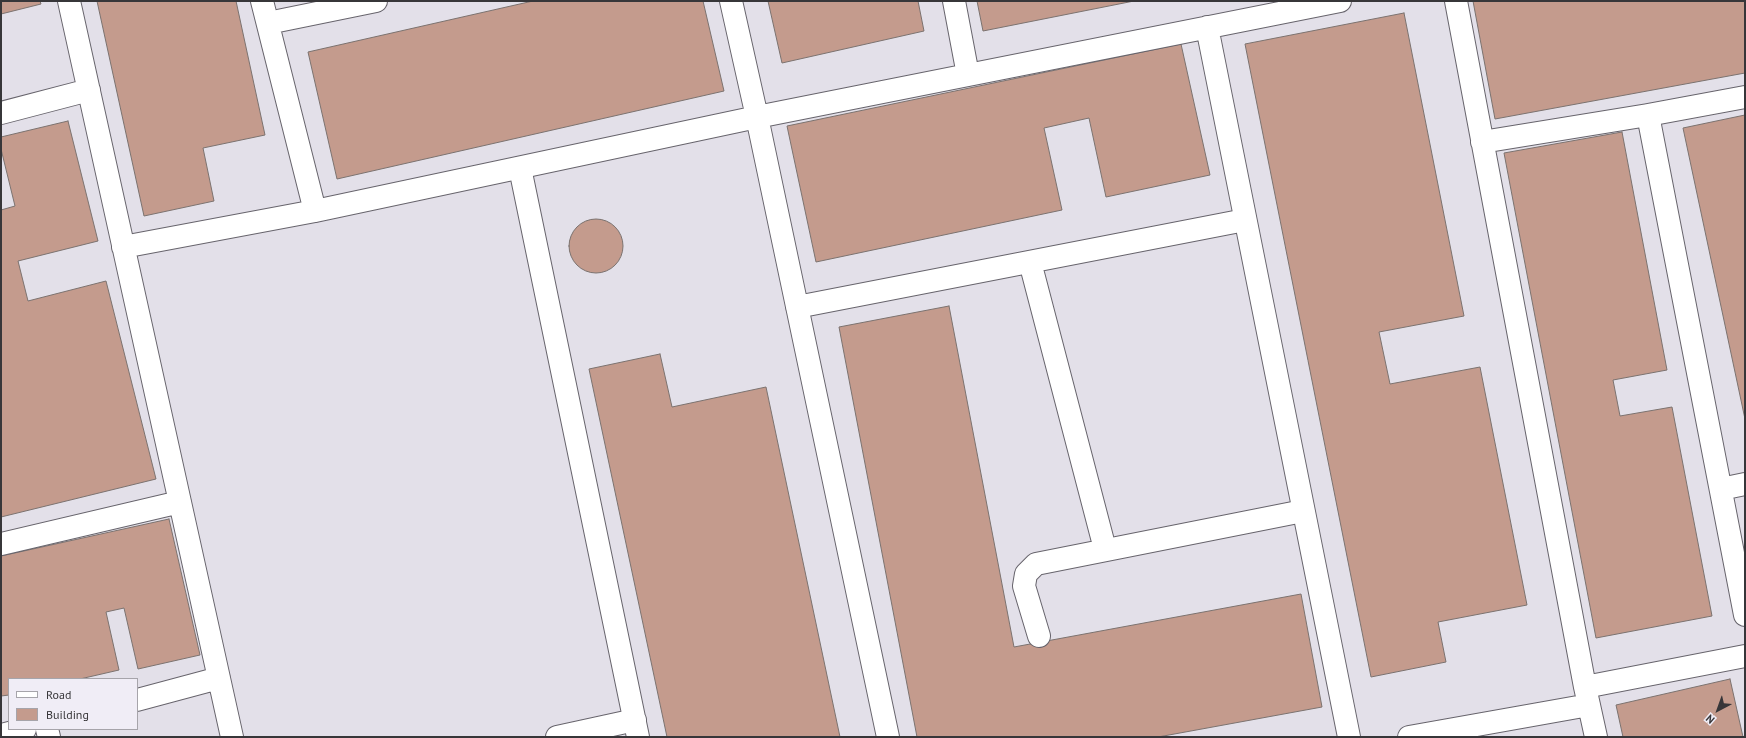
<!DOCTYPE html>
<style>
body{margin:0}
#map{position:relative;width:1746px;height:738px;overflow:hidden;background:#e3e0e9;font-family:"PT Sans",sans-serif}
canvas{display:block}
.frame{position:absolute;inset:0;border:2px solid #373639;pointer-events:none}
.legend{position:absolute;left:8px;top:678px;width:130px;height:52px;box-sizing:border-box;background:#f0edf6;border:1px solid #a6a4aa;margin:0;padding:5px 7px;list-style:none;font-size:12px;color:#373639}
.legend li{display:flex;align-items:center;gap:8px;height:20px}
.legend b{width:20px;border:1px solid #a6a4aa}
.north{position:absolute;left:1698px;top:690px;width:40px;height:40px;-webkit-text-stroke:3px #f0edf6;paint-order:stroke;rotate:221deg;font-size:11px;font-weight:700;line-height:16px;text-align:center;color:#373639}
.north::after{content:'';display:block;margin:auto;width:14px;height:18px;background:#373639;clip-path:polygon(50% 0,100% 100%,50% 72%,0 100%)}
</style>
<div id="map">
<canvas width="1746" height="738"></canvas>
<div class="frame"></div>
<ul class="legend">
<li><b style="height:5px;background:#fff"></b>Road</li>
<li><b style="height:11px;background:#c49b8d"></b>Building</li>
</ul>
<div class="north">N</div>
</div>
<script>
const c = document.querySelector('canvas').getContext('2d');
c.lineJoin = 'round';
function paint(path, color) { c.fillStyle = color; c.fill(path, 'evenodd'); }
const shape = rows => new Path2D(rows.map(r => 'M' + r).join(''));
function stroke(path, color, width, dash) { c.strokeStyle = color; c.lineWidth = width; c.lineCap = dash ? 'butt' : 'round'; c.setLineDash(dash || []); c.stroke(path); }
const building = shape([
 [1,1,40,1,41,4,1,14,1,1],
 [97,1,236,1,265,135,203,148,214,201,144,216,97,1],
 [533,1,703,1,724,91,337,179,308,52,533,1],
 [768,1,918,1,924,31,782,63,768,1],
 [977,1,1134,1,983,31,977,1],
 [1473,1,1745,1,1745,73,1495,119,1473,1],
 [1404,13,1464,316,1379,332,1390,384,1480,367,1527,605,1438,622,1446,662,1371,677,1245,44,1404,13],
 [1181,44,1210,175,1106,197,1089,118,1044,128,1062,210,816,262,787,126,1181,44],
 [1745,115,1745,419,1683,128,1745,115],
 [68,121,98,241,18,261,28,301,106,281,156,479,1,517,1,210,15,206,1,149,1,137,68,121],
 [1622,132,1667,370,1613,380,1620,416,1672,407,1712,616,1596,638,1504,153,1622,132],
 '569 246a27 27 0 1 1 54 0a27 27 0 1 1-54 0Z',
 [949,306,1014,647,1301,594,1322,707,1158,737,917,737,839,327,949,306],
 [660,354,672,407,766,387,840,737,667,737,589,369,660,354],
 [169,519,200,655,138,669,124,608,106,612,119,670,80,679,9,679,9,695,1,696,1,556,169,519],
 [1730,679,1743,737,1623,737,1616,705,1730,679]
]);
const minor = shape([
 [69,1,232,737],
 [262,1,315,211],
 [731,1,757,117,888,737],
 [954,1,968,75],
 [1456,1,1585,687,1596,737],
 [268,23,376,1],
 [1207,27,1349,737],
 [1,113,89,90],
 [1648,115,1745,615],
 [1482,142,1648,115,1745,97],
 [520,168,638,737],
 [123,247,315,211,757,117,1340,1],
 [1030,262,1105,549],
 [797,307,1245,220],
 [1721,489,1745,484],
 [1,544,180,502],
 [1039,636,1024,586,1026,574,1036,564,1303,511],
 [1585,687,1745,656],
 [137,700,219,678],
 [47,729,49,737],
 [1,735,25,729],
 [557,737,635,720],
 [1409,737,1589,705]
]);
paint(building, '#c49b8d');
stroke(building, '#7b726f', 1);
stroke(minor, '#67646c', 24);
stroke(minor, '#fff', 22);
</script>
